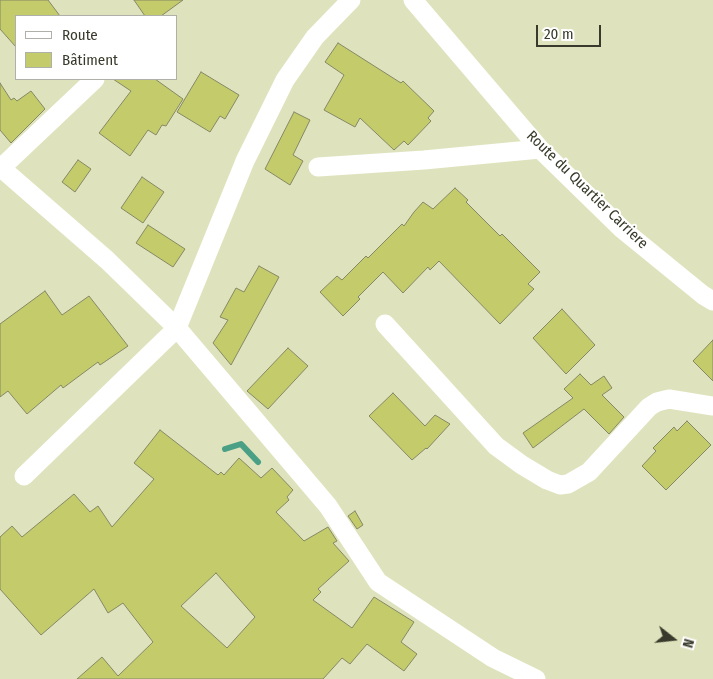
<!DOCTYPE html>
<meta charset="utf-8">
<style>
body{margin:0}
#map{position:relative;width:713px;height:679px;overflow:hidden;background:#dfe3bd;font-family:"Fira Sans Condensed",sans-serif}
canvas{display:block}
.legend{position:absolute;left:15px;top:15px;width:162px;height:65px;box-sizing:border-box;background:#fff;border:1px solid #b0b0aa;margin:0;padding:6px 9px;list-style:none;font-size:15px;color:#393a2b}
.legend li{display:flex;align-items:center;gap:10px;height:25px}
.legend b{width:25px;border:1px solid #b0b0aa}
.north{position:absolute;left:648px;top:614px;width:50px;height:50px;-webkit-text-stroke:4px #fff;paint-order:stroke;rotate:106deg;font-size:14px;font-weight:700;line-height:20px;text-align:center;color:#393a2b}
.north::after{content:'';display:block;margin:auto;width:18px;height:22px;background:#393a2b;clip-path:polygon(50% 0,100% 100%,50% 72%,0 100%)}
.scale{position:absolute;left:536px;top:25px;width:65px;height:22px;box-sizing:border-box;border:2px solid #393a2b;border-top:0;padding-left:6px;font-size:15px;line-height:18px;white-space:nowrap;color:#393a2b;-webkit-text-stroke:4px #fff;paint-order:stroke}
</style>
<div id="map">
<canvas width="713" height="679"></canvas>
<ul class="legend">
<li><b style="height:6px;background:#fff"></b>Route</li>
<li><b style="height:14px;background:#c3cb6b"></b>Bâtiment</li>
</ul>
<div class="north">N</div>
<div class="scale">20 m</div>
</div>
<script>
const c = document.querySelector('canvas').getContext('2d');
c.lineJoin = 'round';
const shape = rows => new Path2D(rows.map(r => 'M' + r).join(''));
function stroke(path, color, width, dash) { c.strokeStyle = color; c.lineWidth = width; c.lineCap = dash ? 'butt' : 'round'; c.setLineDash(dash || []); c.stroke(path); }
function paint(path, color) { c.fillStyle = color; c.fill(path, 'evenodd'); }
function label(font, color, halo, rows, align = 'center') {
  c.font = font + ' "Fira Sans Condensed",sans-serif'; c.lineWidth = 4; c.setLineDash([]); c.textBaseline = 'middle'; c.strokeStyle = halo; c.fillStyle = color; for (const [text, x, y, turn = 0] of rows) {
    c.save(); c.translate(x, y); c.rotate((+turn || 0) * Math.PI / 180); c.textAlign = isNaN(turn) ? turn : align; if (halo) c.strokeText(text, 0, 0); c.fillText(text, 0, 0); c.restore();
  }
}
const stream = shape([
 [225,449,241,444,258,462]
]);
const building = shape([
 [0,0,48,0,60,16,16,16,16,47,0,29,0,0],
 [134,0,183,0,161,16,145,16,134,0],
 [338,43,401,83,403,81,434,111,428,118,431,121,408,145,404,141,394,150,360,118,355,127,324,110,344,75,325,62,338,43],
 [201,72,239,95,225,119,220,116,210,132,177,112,201,72],
 [113,79,155,79,183,99,166,126,162,125,156,135,148,130,130,156,99,133,131,91,113,79],
 [0,83,11,100,14,98,17,101,31,91,45,109,11,143,0,130,0,83],
 [294,112,310,120,293,155,303,161,290,185,265,169,294,112],
 [78,160,91,169,75,192,62,182,78,160],
 [142,177,164,192,143,223,121,208,142,177],
 [455,188,468,200,466,202,500,236,502,234,540,272,528,284,534,289,500,324,439,261,430,270,428,267,403,293,383,272,358,297,360,299,343,316,320,292,337,276,342,280,366,256,368,258,402,224,404,226,414,212,423,202,433,209,455,188],
 [148,225,185,249,173,267,136,243,148,225],
 [259,266,279,277,231,365,213,343,228,320,220,317,236,288,244,292,259,266],
 [45,291,62,315,89,296,128,346,100,365,98,362,63,388,61,385,27,414,8,391,0,397,0,324,45,291],
 [562,309,595,345,566,374,533,338,562,309],
 [713,340,713,381,693,361,713,340],
 [288,348,308,366,268,409,247,391,288,348],
 [580,374,591,385,604,376,612,388,602,395,624,417,609,434,584,409,533,448,523,433,573,398,564,389,580,374],
 [393,393,425,426,435,415,450,424,427,449,426,448,412,460,369,416,393,393],
 [687,421,711,445,666,490,642,466,656,451,653,448,674,427,677,431,687,421],
 [160,430,218,475,221,472,224,475,239,458,261,478,272,468,293,490,287,497,289,500,276,512,304,541,328,527,337,541,333,543,349,561,318,589,321,592,313,600,352,628,374,597,414,622,401,642,417,654,404,671,367,644,350,664,342,658,323,679,77,679,102,657,118,676,153,642,123,603,108,613,94,589,41,635,0,589,0,537,12,526,22,537,74,494,90,512,98,506,112,527,154,479,134,463,160,430],
 [216,573,255,617,227,648,181,606,216,573],
 [355,511,363,525,357,529,348,516,355,511]
]);
const minor = shape([
 [413,0,540,149,622,229,703,295,713,301],
 [0,167,107,260,177,328,328,506,378,582,493,658,536,679],
 [318,167,424,160,540,149],
 [1,168,95,79],
 [385,324,496,446,522,465,547,480,560,485,568,484,589,472,649,407,657,402,669,399,713,406],
 [24,476,177,328,245,161,285,80,315,37,351,0]
]);
const streetNames = [
 ["Route du Quartier Carriere",587,190,44]
];
stroke(stream, '#49a085', 6);
paint(building, '#c3cb6b');
stroke(building, '#858865', 1);
stroke(minor, '#fff', 19);
label('15px', '#393a2b', '#fff', streetNames);
</script>
